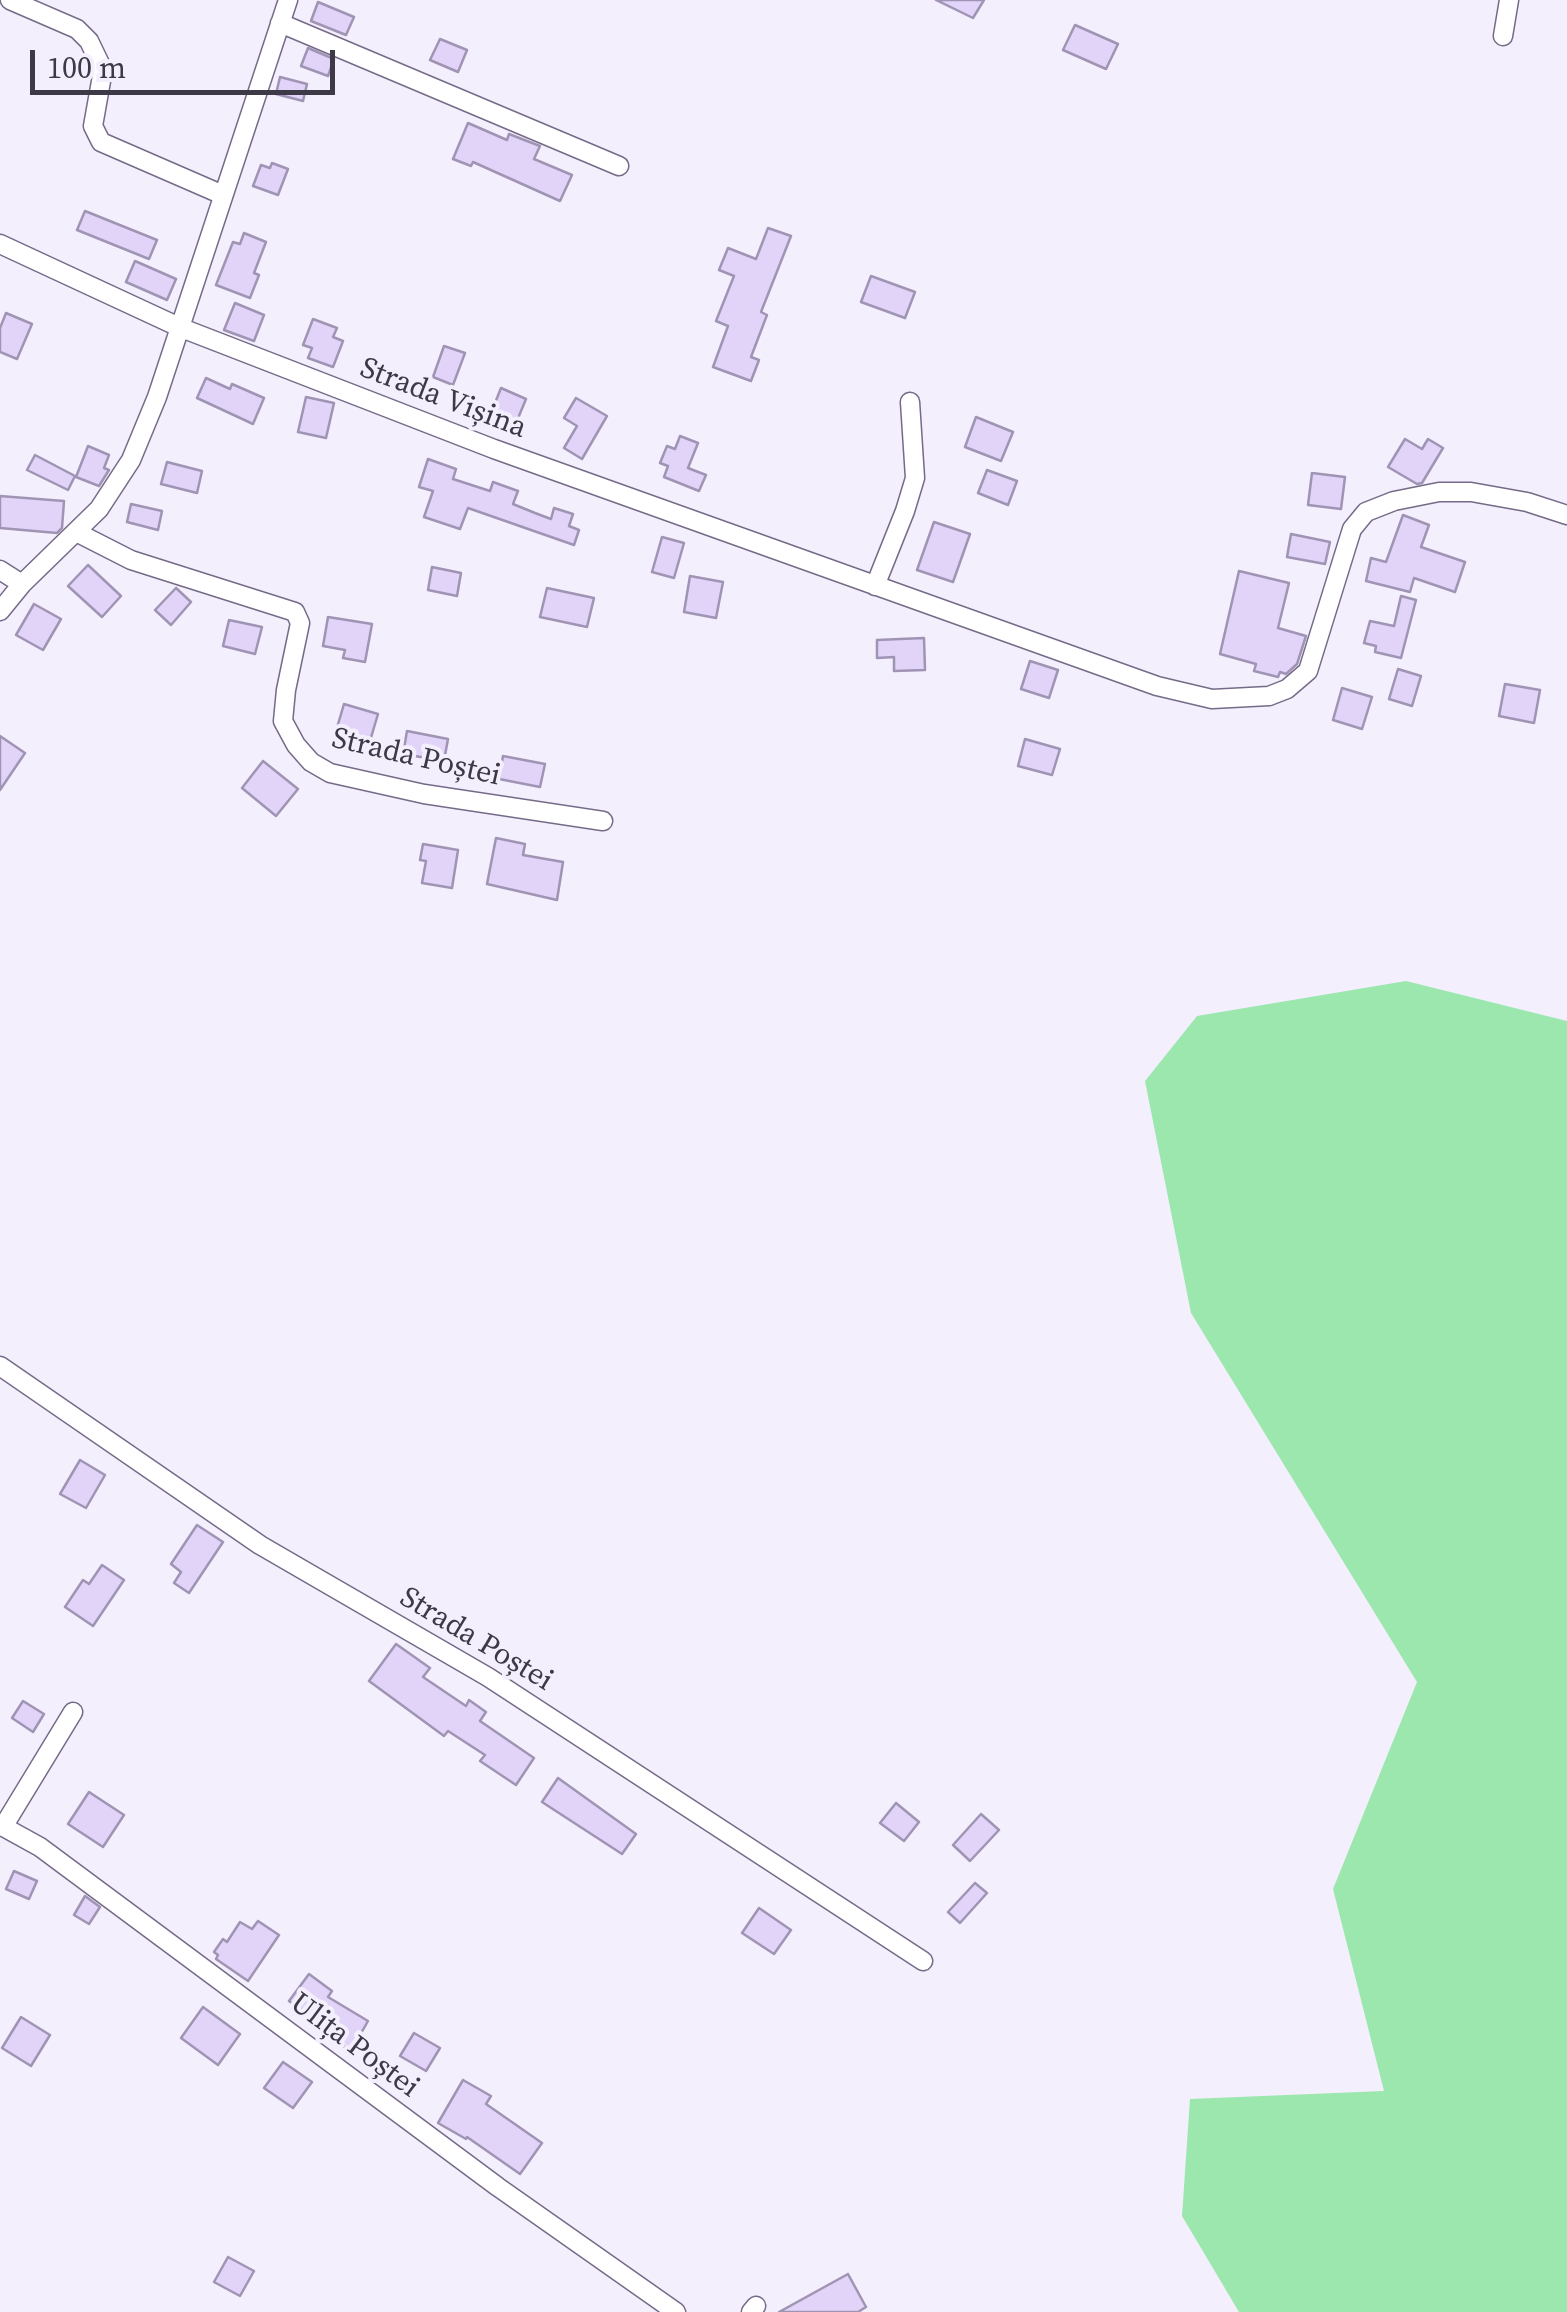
<!DOCTYPE html>
<meta charset="utf-8">
<style>
body{margin:0}
#map{position:relative;width:1567px;height:2312px;overflow:hidden;background:#f4effd;font-family:"Source Serif 4",serif}
canvas{display:block}
.scale{position:absolute;left:30px;top:50px;width:305px;height:45px;box-sizing:border-box;border:5px solid #3d3946;border-top:0;padding-left:12px;font-size:30px;line-height:35px;white-space:nowrap;color:#3d3946;-webkit-text-stroke:8px #f4effd;paint-order:stroke}
</style>
<div id="map">
<canvas width="1567" height="2312"></canvas>
<div class="scale">100 m</div>
</div>
<script>
const c = document.querySelector('canvas').getContext('2d');
c.lineJoin = 'round';
function paint(path, color) { c.fillStyle = color; c.fill(path, 'evenodd'); }
const shape = rows => new Path2D(rows.map(r => 'M' + r).join(''));
function stroke(path, color, width, dash) { c.strokeStyle = color; c.lineWidth = width; c.lineCap = dash ? 'butt' : 'round'; c.setLineDash(dash || []); c.stroke(path); }
function label(font, color, halo, rows, align = 'center') {
  c.font = font + ' "Source Serif 4",serif'; c.lineWidth = 8; c.setLineDash([]); c.textBaseline = 'middle'; c.strokeStyle = halo; c.fillStyle = color; for (const [text, x, y, turn = 0] of rows) {
    c.save(); c.translate(x, y); c.rotate((+turn || 0) * Math.PI / 180); c.textAlign = isNaN(turn) ? turn : align; if (halo) c.strokeText(text, 0, 0); c.fillText(text, 0, 0); c.restore();
  }
}
const green = shape([
 [1406,981,1567,1021,1567,2312,1239,2312,1182,2216,1190,2099,1384,2091,1333,1889,1417,1682,1191,1313,1145,1081,1197,1016]
]);
const building = shape([
 [936,0,984,0,973,18,936,0],
 [318,2,354,17,346,35,311,21,318,2],
 [1075,25,1118,44,1106,69,1063,50,1075,25],
 [440,39,467,50,458,72,430,60,440,39],
 [308,48,334,59,328,76,301,66,308,48],
 [280,77,307,84,303,101,276,94,280,77],
 [468,123,507,140,509,134,540,146,534,159,572,175,560,201,473,162,471,166,453,159,468,123],
 [272,163,288,169,278,195,253,186,261,165,270,168,272,163],
 [85,211,157,240,149,259,77,230,85,211],
 [768,228,791,236,761,312,767,315,751,357,759,360,751,381,713,367,728,326,716,321,734,276,719,270,728,248,756,259,768,228],
 [244,233,266,242,254,273,259,275,250,298,216,285,233,242,240,244,244,233],
 [135,261,176,279,167,300,126,282,135,261],
 [871,276,915,292,905,318,861,302,871,276],
 [235,303,264,315,254,341,224,330,235,303],
 [6,313,32,324,17,359,0,352,0,328,6,313],
 [313,319,337,328,333,337,343,341,333,367,308,358,312,348,303,345,313,319],
 [444,346,465,353,453,385,433,377,444,346],
 [206,378,230,389,232,384,264,398,253,424,197,398,206,378],
 [501,388,526,399,514,428,489,418,501,388],
 [306,397,334,403,326,438,298,432,306,397],
 [576,398,607,416,582,459,564,448,577,426,564,418,576,398],
 [976,417,1013,432,1001,461,965,447,976,417],
 [680,436,698,443,688,468,706,475,699,491,664,477,668,466,660,463,667,446,675,449,680,436],
 [1405,439,1422,449,1428,439,1443,448,1422,483,1417,484,1388,467,1405,439],
 [88,446,109,455,104,468,109,470,99,486,76,477,88,446],
 [35,455,75,476,68,490,27,470,35,455],
 [428,459,456,469,453,479,490,491,493,482,518,491,513,504,535,513,551,519,554,508,573,514,569,526,579,530,574,545,468,508,460,529,424,517,433,491,419,487,428,459],
 [167,462,202,471,197,493,161,484,167,462],
 [987,470,1017,481,1008,505,978,493,987,470],
 [1312,473,1345,477,1341,509,1308,505,1312,473],
 [0,496,64,501,62,528,57,533,0,528,0,496],
 [131,504,162,511,158,530,127,522,131,504],
 [1403,515,1429,525,1421,547,1465,562,1455,592,1414,578,1410,592,1366,581,1371,558,1386,562,1403,515],
 [934,522,970,534,953,582,917,570,934,522],
 [1291,534,1330,542,1325,564,1287,557,1291,534],
 [662,537,684,543,674,578,652,572,662,537],
 [88,565,121,596,102,617,68,586,88,565],
 [432,567,461,573,457,596,428,590,432,567],
 [1239,571,1289,583,1278,628,1306,636,1297,664,1286,674,1280,672,1278,677,1254,671,1256,664,1220,654,1239,571],
 [690,576,723,582,716,618,684,612,690,576],
 [176,588,191,602,171,625,155,610,176,588],
 [547,588,594,598,587,627,540,617,547,588],
 [1401,596,1416,600,1401,658,1375,652,1376,646,1364,643,1370,621,1394,626,1401,596],
 [34,604,61,619,43,650,16,635,34,604],
 [328,617,372,624,365,662,343,658,345,650,323,646,328,617],
 [229,620,262,627,255,654,223,646,229,620],
 [924,638,925,670,894,671,894,657,877,658,877,640,924,638],
 [1030,661,1058,670,1049,698,1021,689,1030,661],
 [1398,669,1421,676,1412,706,1389,699,1398,669],
 [1505,684,1540,690,1534,723,1499,716,1505,684],
 [1342,688,1372,697,1362,729,1333,720,1342,688],
 [344,704,378,714,367,751,333,741,344,704],
 [407,731,448,739,444,761,403,754,407,731],
 [0,736,25,753,0,790,0,736],
 [1025,739,1060,749,1052,775,1018,766,1025,739],
 [503,756,545,764,540,787,499,779,503,756],
 [263,761,298,789,276,816,242,788,263,761],
 [496,838,525,844,523,855,563,862,557,900,487,884,496,838],
 [423,844,458,850,452,888,422,883,426,861,420,860,423,844],
 [80,1460,105,1475,86,1508,60,1494,80,1460],
 [197,1525,223,1542,189,1593,174,1583,181,1572,171,1564,197,1525],
 [102,1565,124,1580,93,1626,65,1607,83,1580,89,1584,102,1565],
 [396,1644,430,1668,423,1677,466,1706,469,1700,486,1712,480,1721,534,1758,516,1785,480,1761,485,1755,448,1731,444,1736,369,1681,396,1644],
 [23,1701,44,1714,33,1732,12,1718,23,1701],
 [558,1778,636,1834,622,1854,542,1802,558,1778],
 [89,1792,124,1815,103,1847,68,1824,89,1792],
 [896,1803,919,1822,904,1841,880,1823,896,1803],
 [981,1814,999,1830,970,1861,953,1845,981,1814],
 [14,1871,37,1881,29,1899,6,1889,14,1871],
 [975,1883,987,1893,960,1923,948,1912,975,1883],
 [85,1896,100,1907,89,1924,74,1915,85,1896],
 [759,1908,791,1930,774,1954,742,1933,759,1908],
 [258,1921,279,1935,248,1981,216,1959,218,1955,214,1952,223,1939,227,1942,240,1922,252,1929,258,1921],
 [309,1974,332,1991,328,1997,368,2021,351,2051,324,2034,327,2029,289,2001,309,1974],
 [203,2007,240,2034,218,2065,181,2038,203,2007],
 [21,2017,50,2035,31,2066,2,2048,21,2017],
 [414,2033,440,2048,426,2071,400,2056,414,2033],
 [283,2062,312,2082,293,2108,264,2088,283,2062],
 [463,2080,491,2096,486,2104,542,2143,520,2174,467,2137,466,2139,438,2123,463,2080],
 [228,2257,254,2271,240,2296,214,2282,228,2257],
 [848,2274,866,2307,858,2312,779,2312,848,2274]
]);
const minor = shape([
 [10,0,77,29,89,41,103,70,93,126,101,142,223,195],
 [280,23,619,166],
 [1503,36,1509,0],
 [0,244,179,327,494,449,1157,686,1212,699,1269,696,1287,689,1308,671,1352,529,1366,512,1394,501,1439,492,1471,492,1527,502,1567,515],
 [78,533,131,560,295,612,300,623,286,690,283,721,296,745,311,762,330,773,424,794,603,821],
 [0,570,22,584],
 [875,586,905,511,915,478,910,402],
 [0,611,22,584,99,509,131,460,157,397,288,0],
 [0,1366,260,1545,488,1677,923,1961],
 [0,1825,40,1847,498,2187,676,2312],
 [3,1827,73,1712],
 [751,2312,756,2306]
]);
const streetNames = [
 ["Strada Vișina",443,399,21],
 ["Strada Poștei",416,758,13],
 ["Strada Poștei",476,1640,31],
 ["Ulița Poștei",354,2046,37]
];
paint(green, '#9be7ad');
paint(building, '#e1d4f8');
stroke(building, '#a094b4', 2.5);
stroke(minor, '#756a88', 21);
stroke(minor, '#fff', 18);
label('30px', '#3d3946', '#f4effd', streetNames);
</script>
